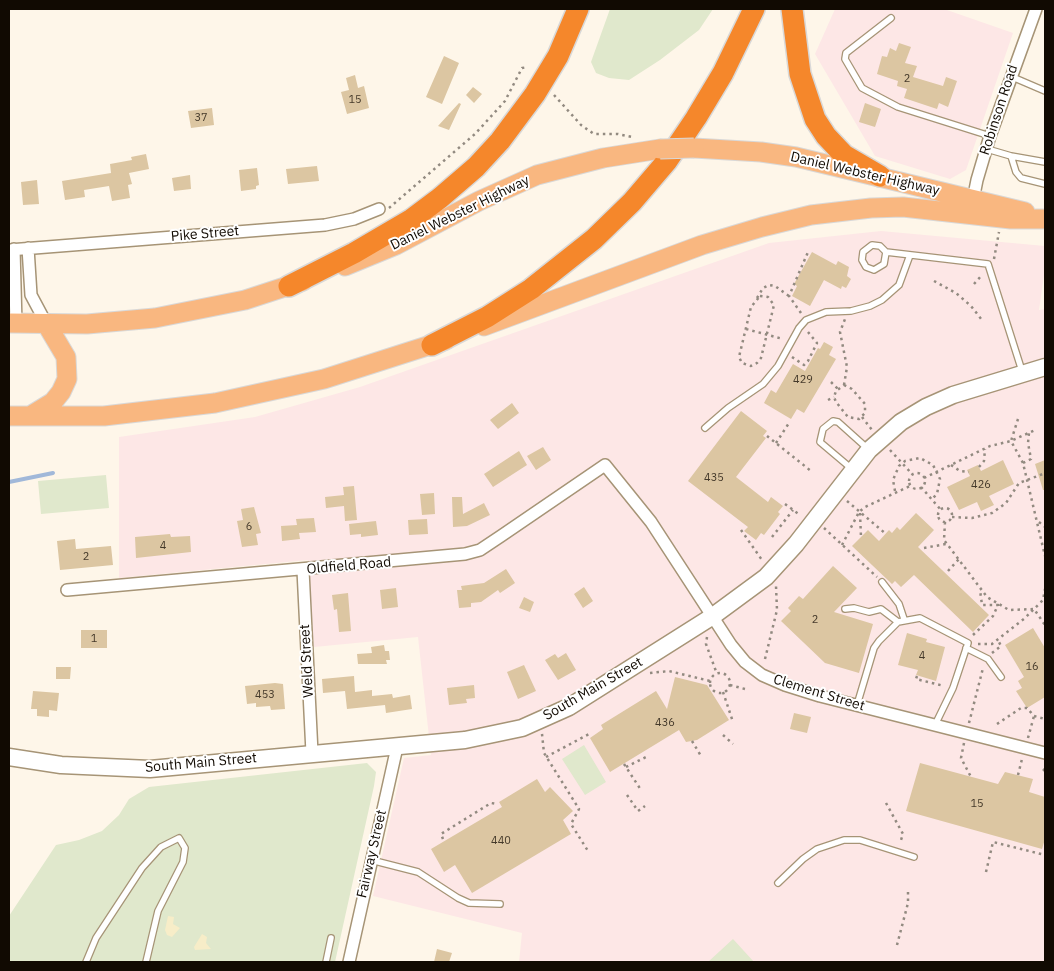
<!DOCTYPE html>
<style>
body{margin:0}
#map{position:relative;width:1054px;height:971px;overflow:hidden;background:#fef6e9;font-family:"IBM Plex Sans",sans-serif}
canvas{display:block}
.frame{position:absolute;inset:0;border:10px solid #110a02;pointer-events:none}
</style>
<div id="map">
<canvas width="1054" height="971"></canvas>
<div class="frame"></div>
</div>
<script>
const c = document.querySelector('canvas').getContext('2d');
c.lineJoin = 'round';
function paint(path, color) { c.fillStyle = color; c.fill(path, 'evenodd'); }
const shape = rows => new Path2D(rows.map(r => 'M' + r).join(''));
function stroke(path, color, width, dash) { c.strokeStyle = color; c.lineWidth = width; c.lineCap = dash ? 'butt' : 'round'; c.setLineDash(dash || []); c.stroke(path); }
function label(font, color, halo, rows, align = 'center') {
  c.font = font + ' "IBM Plex Sans",sans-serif'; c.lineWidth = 4; c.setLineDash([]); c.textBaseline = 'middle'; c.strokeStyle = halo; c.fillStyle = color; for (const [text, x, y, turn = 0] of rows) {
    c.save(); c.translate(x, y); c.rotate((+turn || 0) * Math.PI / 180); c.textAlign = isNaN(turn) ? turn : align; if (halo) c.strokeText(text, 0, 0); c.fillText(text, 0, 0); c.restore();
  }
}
const education = shape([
 [835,9,944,9,1013,33,966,170,950,179,875,156,815,54],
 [881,231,1045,246,1045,268,1039,310,1045,309,1045,962,519,962,522,933,373,896,404,758,431,755,418,637,314,647,308,560,119,578,119,437,255,417,360,387,769,243]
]);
const green = shape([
 [610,9,713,9,699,30,660,60,629,80,609,78,596,73,591,62],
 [106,475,109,508,41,514,38,481],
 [584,745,606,782,585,795,562,759],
 [367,763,376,772,374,786,335,962,9,962,9,916,56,845,79,840,102,831,119,815,129,799,149,787],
 [733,939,754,962,708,962]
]);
const sand = shape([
 [168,916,174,917,173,924,180,928,172,937,167,935,165,930],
 [202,934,207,937,206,943,211,949,195,950,194,947]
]);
const stream = shape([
 [9,482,53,473]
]);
const building = shape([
 [899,43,911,47,905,63,917,66,913,77,943,86,946,77,957,81,948,107,939,103,937,109,904,98,907,89,897,86,898,81,877,74,882,56,887,57,890,48,896,51],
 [444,56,459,63,442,104,426,97],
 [355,75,358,88,364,86,369,108,347,114,341,92,349,90,346,78],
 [473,87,482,94,474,103,466,95],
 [459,103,461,104,449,130,438,126],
 [865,103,881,109,875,127,859,122],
 [212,108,214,125,191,128,188,111],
 [146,154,149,169,129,173,132,184,128,185,130,198,112,201,109,186,84,190,85,197,65,200,62,181,111,173,110,164,132,160,131,157],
 [317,166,319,181,288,184,286,169],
 [257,168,259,185,256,186,256,189,241,191,239,170],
 [190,175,191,189,174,191,172,178],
 [37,180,39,204,23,205,21,182],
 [812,252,836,265,838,261,849,267,847,276,851,279,846,288,842,286,841,289,824,280,810,306,792,296,797,286,794,284],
 [824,342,833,347,829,355,836,359,804,413,797,409,791,419,764,403,771,390,776,393,793,364,805,371,818,348,820,349],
 [512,403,519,413,498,429,490,420],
 [741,411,767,431,763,436,766,438,736,477,768,502,771,497,783,506,778,512,780,514,764,535,761,533,756,540,744,531,748,527,688,481],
 [543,447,551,460,536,470,527,456],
 [519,451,527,465,493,487,484,474],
 [1003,460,1014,484,989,496,994,505,981,511,977,502,959,510,947,487,970,476,967,470,978,465,981,471],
 [1045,460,1045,490,1043,490,1035,464],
 [354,486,357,520,345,521,344,506,326,508,325,497,344,495,343,487],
 [434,493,435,514,422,515,420,494],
 [452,497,462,497,463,514,484,503,490,515,467,526,453,527],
 [254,507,261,533,256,534,258,545,242,547,237,521,243,520,241,509],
 [916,513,934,530,918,547,989,615,973,632,914,575,901,587,895,581,892,584,852,546,868,530,879,541,889,530,892,533,897,527,900,530],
 [314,518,316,532,299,533,300,539,282,541,281,526,297,525,296,519],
 [427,519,428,534,409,535,408,520],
 [376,521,378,535,361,537,361,534,350,535,349,524],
 [170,534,171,537,190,536,191,552,136,558,135,537],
 [75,539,76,549,111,546,113,565,60,570,57,541],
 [833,566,857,588,834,612,873,624,859,673,825,663,781,621,791,611,788,608,799,596,803,599],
 [506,569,515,583,500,593,498,590,481,602,471,603,471,607,459,608,457,590,462,590,461,586,484,583],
 [584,587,593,601,583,608,574,594],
 [396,588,398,607,382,609,380,590],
 [348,593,351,631,339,632,337,609,334,610,332,595],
 [524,597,534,602,530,612,519,608],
 [1033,628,1045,648,1045,697,1027,708,1016,691,1022,688,1018,681,1024,677,1005,645],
 [81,630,107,630,107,648,81,648],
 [907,633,927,639,926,642,945,647,936,681,916,675,918,670,898,665],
 [384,645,385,651,389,651,390,660,386,660,387,664,358,664,357,654,372,653,371,647],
 [566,653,576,670,558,680,545,660,555,654,558,658],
 [524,665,536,691,518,699,507,672],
 [56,667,71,667,70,679,56,679],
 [354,676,355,692,372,690,372,696,392,694,393,698,410,695,412,709,386,713,385,705,347,709,345,691,323,693,322,679],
 [675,677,707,685,729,720,697,740,686,742,679,730,610,772,590,738,603,729,601,725,656,691,667,709],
 [275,683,283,684,285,709,271,710,270,706,256,707,256,703,247,704,245,686],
 [474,685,475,698,466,699,467,703,449,705,447,688],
 [33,691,59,693,57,711,49,710,49,717,37,716,37,709,31,709],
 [794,713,811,717,807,733,790,729],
 [920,763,998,784,1005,772,1033,779,1029,792,1045,797,1045,839,1042,849,906,811],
 [537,779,545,792,550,787,573,811,563,820,571,834,472,893,455,865,444,872,431,849,502,807,499,802],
 [437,949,452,953,449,962,434,962]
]);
const path = shape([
 [554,95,581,125,594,134,618,134,632,137],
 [389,208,475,134,505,101,522,68,528,67],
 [994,259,999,232],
 [934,281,956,293,971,306,982,320],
 [974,284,982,275],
 [760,296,768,297,774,305,761,358,757,363,751,366,742,363,739,357,751,307,760,296],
 [757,298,763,288,769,285,775,286,789,296],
 [801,313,789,296,808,252],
 [746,329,783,339],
 [792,357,804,365,808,361,817,343,808,332],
 [831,382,838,389],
 [844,385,852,389,865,404,865,413,859,419,848,417,836,402,834,397,836,391,844,385],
 [844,385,847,367,840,332,845,319],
 [828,400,834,397],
 [862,417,872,430],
 [1018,419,1011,441,1023,463,1045,556],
 [767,436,811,471],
 [776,443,789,423],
 [890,450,913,475],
 [1023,463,1031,459,1028,443,1029,433],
 [951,465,960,471,969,472],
 [979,467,984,461,985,449],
 '909 481a8 8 0 1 1 16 0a8 8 0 1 1-16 0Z',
 [924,478,990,446,1011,441,1035,430],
 [921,487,941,510],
 [895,491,893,480,899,466,905,461,920,458,933,465,940,479,937,494,932,499],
 [847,501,886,534],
 [785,504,800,515],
 '938 515a7 7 0 1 1 14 0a7 7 0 1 1-14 0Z',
 [860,513,861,537],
 [952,517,972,518,992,513,1006,503,1019,483,1043,474],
 [945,522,944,540,987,597,1009,610,1034,609,1045,625],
 [1039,522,1045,527],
 [824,528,877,577],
 [741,530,762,560],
 [772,537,793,510],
 [842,545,859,512,865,507,910,486],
 [924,548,946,544],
 [948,571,959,559],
 [973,635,993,616,998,605,982,605,980,590],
 [707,637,706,644,717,674],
 [978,644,992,644,1025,618,1043,600,1045,589],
 [992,653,1001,646,998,640],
 [765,659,777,610,776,586],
 [650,673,669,671,710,681],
 '710 683a10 10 0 1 1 20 0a10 10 0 1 1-20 0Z',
 [917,676,916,679,944,686],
 [730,685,745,689],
 [723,692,733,722],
 [969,723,983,668],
 [997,724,1021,708,1027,708,1034,716,1045,719],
 [542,734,544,753,579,809,571,824,588,851],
 [723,735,733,744],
 [1028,738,1034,716],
 [692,741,701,756],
 [964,743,961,758,971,777],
 [546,757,589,734],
 [624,764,641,790],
 [626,767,648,756],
 [1043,769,1045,771],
 [1018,775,1022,759],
 [627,795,638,811,645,806],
 [886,803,903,834,900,843],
 [443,839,441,834,491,803,497,804],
 [986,872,993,842,1045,855],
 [897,945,908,903,908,892]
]);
const lane = shape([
 [891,18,846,53,845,59,862,88,898,107,990,136],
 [1010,76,1045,91],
 [987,149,1011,156,1045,162],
 [1011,156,1016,172,1021,178,1045,184],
 [886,252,880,246,872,245,863,252,862,260,866,267,874,270,884,264,886,252,988,264,1022,371],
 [705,428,728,408,763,384,778,366,799,328,806,320,826,312,851,311,870,306,882,300,899,285,910,255],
 [852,469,820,442,823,429,833,421,838,422,867,448],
 [882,582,899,604,904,619],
 [845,609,854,608,869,612,881,609,898,622],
 [966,648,988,659,1001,677],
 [857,705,874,648,879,641,898,622,920,618,968,643,953,688,935,725],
 [371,860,418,872,458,898,469,903,500,904],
 [778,883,803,859,817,849,844,840,860,840,914,857],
 [86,962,96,938,142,868,161,847,179,838,185,848,183,862,158,911,146,962],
 [326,962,331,938]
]);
const street = shape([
 [972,205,977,180,990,136,1036,9],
 [28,248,31,295,47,325],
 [14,249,16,324],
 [9,250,325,225,354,219,379,209],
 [303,570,312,753],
 [67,590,465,554,480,550,501,536,605,465,651,522,731,645,745,662,762,675,785,685,820,696,1045,753],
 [349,962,397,747]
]);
const secondary = shape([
 [9,757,61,765,150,769,465,740,522,728,569,707,713,616,766,577,796,544,869,450,901,422,926,407,953,395,1045,367]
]);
const primary = shape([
 [694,148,761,152,796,157,1025,212],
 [345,266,396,245,479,201,537,175,603,158,660,149],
 [9,323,87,324,155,318,245,300,303,281],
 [484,326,702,245,762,227,811,215,871,208,903,207,1011,219,1043,219],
 [9,416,104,416,215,403,324,379,446,340],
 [30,416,53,402,61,392,67,379,66,357,47,325]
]);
const highway = shape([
 [792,9,800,74,815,119,826,136,844,155,880,176],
 [289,286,354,253,412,219,440,198,476,167,500,141,535,94,558,56,578,9],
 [432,345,487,317,531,289,594,239,632,202,667,161,696,118,723,73,754,9]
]);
const primaryBridge = shape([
 [660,149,694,148]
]);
const numberNames = [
 ["2",907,79],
 ["15",355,100],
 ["37",201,118],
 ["429",803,380],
 ["435",714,478],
 ["426",981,485],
 ["6",249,527],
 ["4",163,546],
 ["2",86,557],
 ["2",815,620],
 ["1",94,639],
 ["4",922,656],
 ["16",1032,667],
 ["453",265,695],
 ["436",665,723],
 ["15",977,804],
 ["440",501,841]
];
const streetNames = [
 ["Robinson Road",999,110,-72],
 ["Daniel Webster Highway",865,174,13],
 ["Daniel Webster Highway",460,213,-26],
 ["Pike Street",205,234,-5],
 ["Oldfield Road",349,566,-5],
 ["Weld Street",307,661,-93],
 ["South Main Street",593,689,-30],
 ["Clement Street",819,693,17],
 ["South Main Street",201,763,-5],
 ["Fairway Street",372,854,-77]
];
paint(education, '#fde7e6');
paint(green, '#e0e8cc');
paint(sand, '#f7edc8');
stroke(stream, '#a1b8d9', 4);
paint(building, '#dcc6a2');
stroke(lane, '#a69476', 8);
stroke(street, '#a69476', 14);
stroke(secondary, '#a69476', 19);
stroke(primary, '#d9d8d7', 21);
stroke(highway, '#d9d8d7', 24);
stroke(path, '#928a80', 2.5, [2.5, 4]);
stroke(lane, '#fff', 5.5);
stroke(street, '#fff', 11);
stroke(secondary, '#fff', 16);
stroke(primary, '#f9b780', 19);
stroke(highway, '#f5872b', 21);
stroke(primaryBridge, '#d9d8d7', 21, []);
stroke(primaryBridge, '#f9b780', 19);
label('11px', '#44392a', null, numberNames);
label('14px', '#110a02', '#fff', streetNames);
</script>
